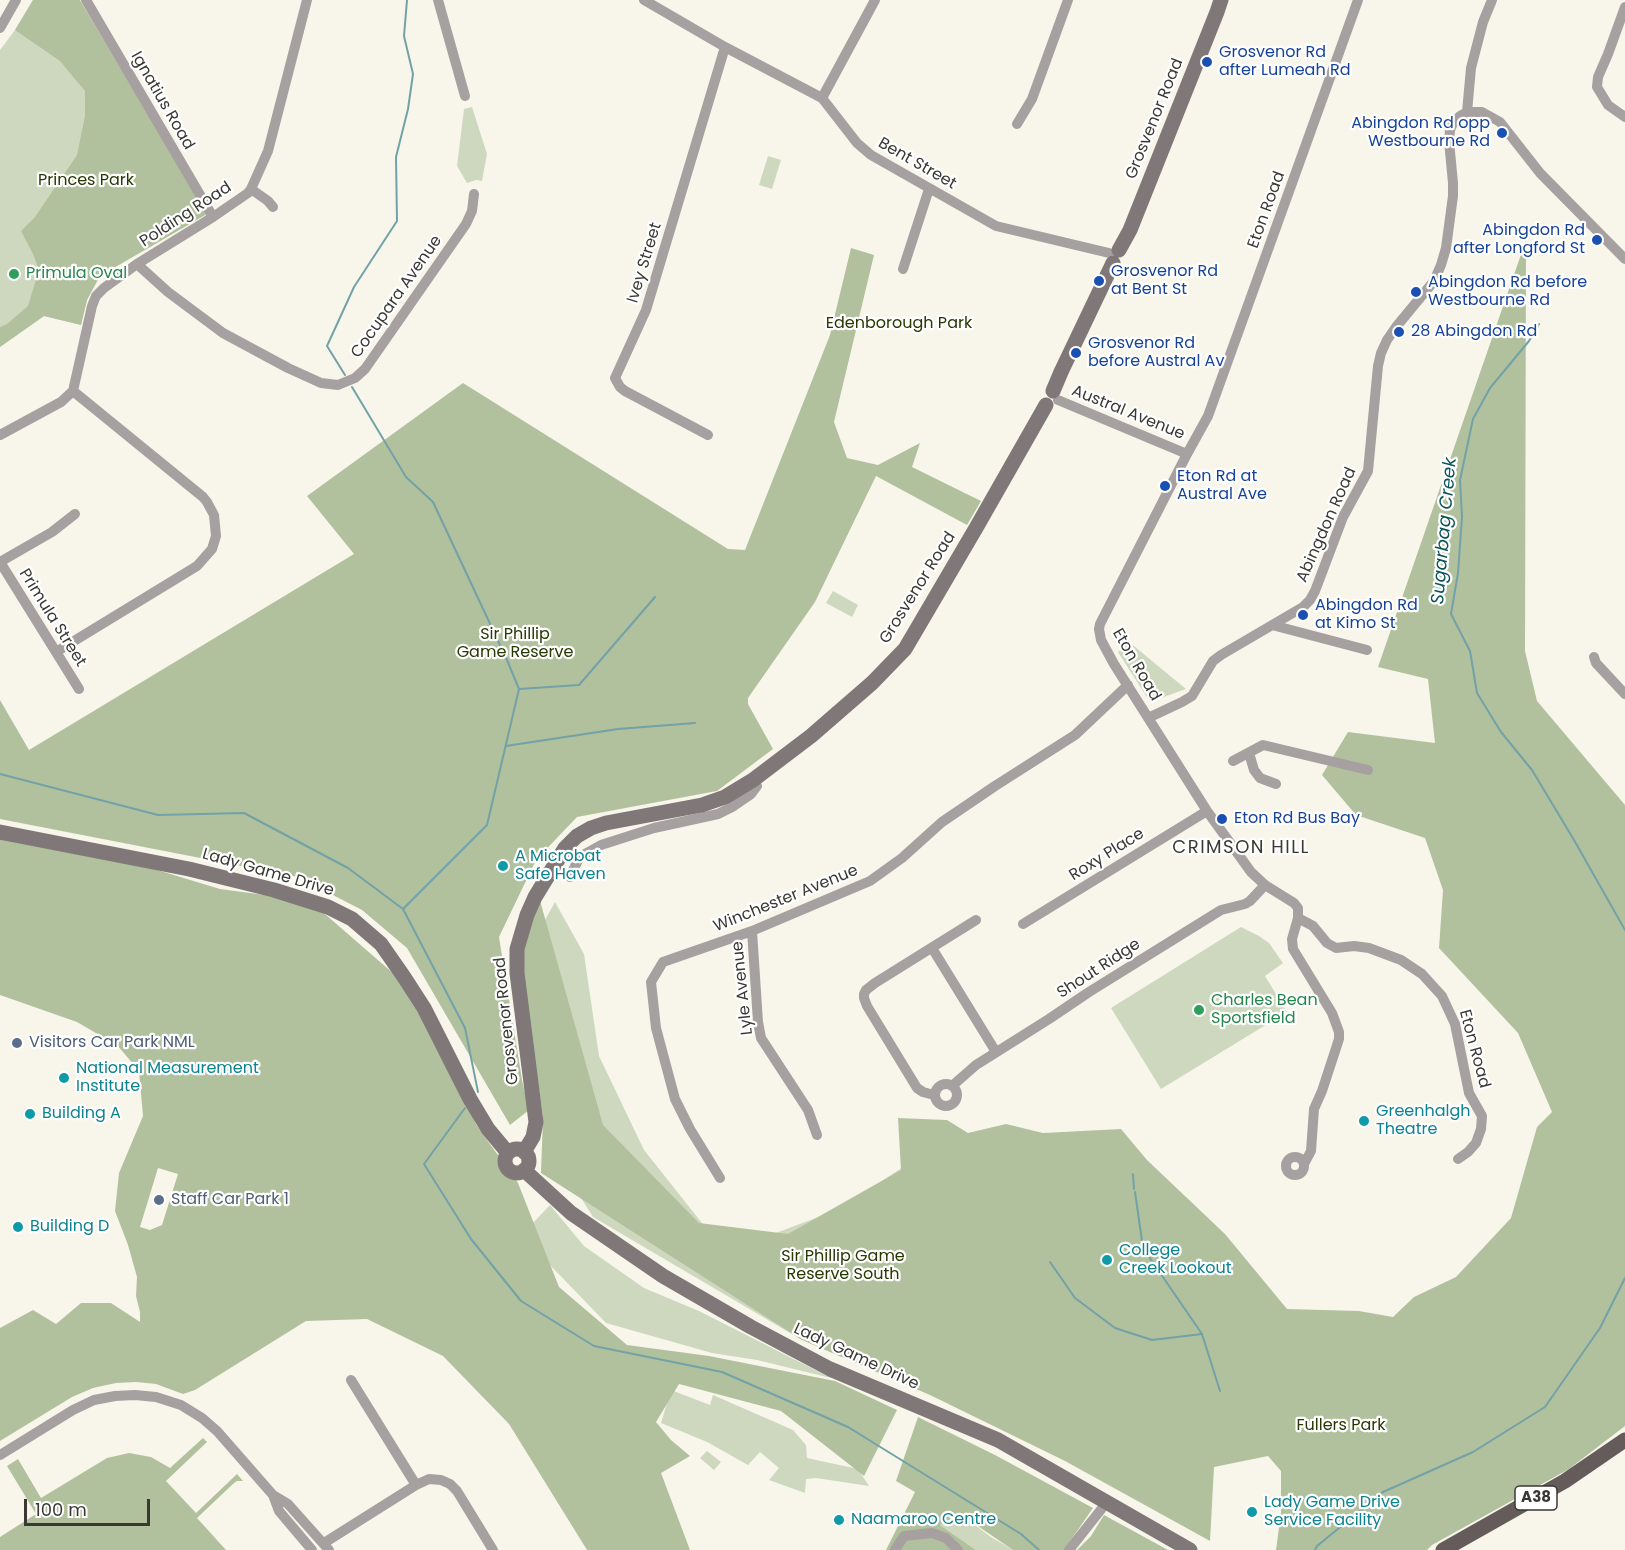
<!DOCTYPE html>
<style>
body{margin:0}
#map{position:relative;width:1625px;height:1550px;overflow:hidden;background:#f8f6eb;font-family:Poppins,sans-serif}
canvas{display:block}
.scale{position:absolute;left:24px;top:1499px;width:126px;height:27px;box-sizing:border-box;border:3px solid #393834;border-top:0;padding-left:8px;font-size:18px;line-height:21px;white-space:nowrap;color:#393834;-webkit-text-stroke:4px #fff;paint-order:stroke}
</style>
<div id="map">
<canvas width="1625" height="1550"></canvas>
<div class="scale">100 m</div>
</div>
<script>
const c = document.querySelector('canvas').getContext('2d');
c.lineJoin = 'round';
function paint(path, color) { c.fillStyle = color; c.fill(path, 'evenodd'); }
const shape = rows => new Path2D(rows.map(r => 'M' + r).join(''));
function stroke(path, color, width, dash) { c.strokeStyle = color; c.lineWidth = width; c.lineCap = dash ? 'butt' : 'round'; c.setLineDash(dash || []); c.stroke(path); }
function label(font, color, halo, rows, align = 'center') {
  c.font = font + ' Poppins,sans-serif'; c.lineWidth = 4.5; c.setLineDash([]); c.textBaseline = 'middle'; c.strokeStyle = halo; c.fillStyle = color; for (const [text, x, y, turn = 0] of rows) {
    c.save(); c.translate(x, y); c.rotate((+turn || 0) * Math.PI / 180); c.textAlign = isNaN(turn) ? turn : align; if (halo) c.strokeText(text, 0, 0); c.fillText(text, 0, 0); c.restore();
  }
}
const green = shape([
 [33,0,80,0,116,266,100,276,94,285,87,300,81,325,44,316,0,347,0,50,15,30],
 [472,107,487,154,482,181,476,180,467,183,457,166,464,109],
 [768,156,781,160,772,189,759,185],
 [833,591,858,605,852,617,826,603],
 [1129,642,1186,689,1150,702,1118,652],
 [555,902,584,954,599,1056,644,1150,725,1252,840,1209,909,1163,802,1340,593,1217,559,1163,527,952],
 [1241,927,1259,936,1269,943,1283,963,1265,976,1287,1012,1161,1089,1111,1008],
 [550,1205,584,1246,644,1288,699,1311,831,1378,757,1360,712,1353,606,1323,547,1262,533,1223],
 [671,1390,710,1405,713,1395,793,1430,806,1445,807,1458,858,1469,869,1486,816,1478,806,1479,805,1493,769,1480,779,1468,760,1452,748,1465,707,1442,661,1423],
 [707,1451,721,1462,714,1470,700,1458],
 [960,1514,991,1537,1013,1550,976,1550,940,1525]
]);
const forest = shape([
 [33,0,80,0,207,214,100,276,87,300,81,325,44,316,0,347,0,327,7,324,28,306,39,270,33,254,21,231,35,217,77,155,85,116,85,91,60,61,15,30],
 [1526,240,1525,651,1537,701,1625,805,1625,1426,1569,1469,1432,1545,1427,1550,1276,1550,1281,1513,1281,1471,1268,1456,1214,1467,1210,1541,1065,1461,930,1395,802,1340,541,1173,543,1116,520,959,539,897,603,1125,699,1223,788,1234,901,1170,898,1118,947,1120,968,1133,1006,1124,1043,1133,1121,1129,1147,1160,1225,1234,1287,1309,1359,1311,1393,1317,1414,1297,1456,1277,1511,1218,1537,1127,1552,1112,1518,1033,1439,948,1443,890,1425,838,1356,815,1322,775,1348,732,1435,743,1428,679,1378,667],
 [851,248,874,255,834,422,847,458,878,465,920,443,912,467,981,501,967,525,876,476,815,602,748,698,748,704,773,749,717,791,577,817,536,860,499,937,522,1080,529,1110,510,1125,407,948,362,910,298,877,0,819,0,700,29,750,354,554,307,496,463,383,728,549,745,550,830,335],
 [0,838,121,859,220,889,310,901,409,987,477,1126,518,1183,559,1287,627,1345,709,1356,835,1381,897,1410,864,1476,781,1411,679,1384,656,1422,671,1440,690,1456,661,1473,690,1550,587,1550,509,1424,443,1356,367,1319,306,1321,195,1390,183,1394,156,1384,136,1382,116,1383,93,1388,72,1397,0,1441,0,1328,33,1310,56,1324,81,1303,111,1303,140,1322,140,1312,136,1296,137,1277,128,1245,115,1211,119,1173,143,1116,139,1071,118,1046,77,1022,0,995],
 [158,1168,178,1174,162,1225,150,1230,140,1227],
 [918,1417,995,1455,1093,1508,1064,1550,1013,1550,960,1514,940,1525,976,1550,886,1550,915,1492,896,1481],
 [203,1438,207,1442,166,1481,196,1513,237,1474,243,1481,237,1481,234,1483,197,1518,226,1550,0,1550,0,1537,36,1514,7,1466,18,1459,41,1498,107,1458,129,1453,151,1457,170,1468],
 [1104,1515,1168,1550,1077,1550,1091,1536]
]);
const stream = shape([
 [1539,324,1529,341,1490,388,1473,419,1460,480,1462,517,1458,573,1451,614,1470,651,1477,693,1501,732,1532,770,1574,840,1625,930],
 [345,375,327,346,354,287,397,221,396,157,408,109,413,74,404,36,407,0],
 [352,387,406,477,433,502,507,660,519,689],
 [506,746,618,729,695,723],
 [0,774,158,815,244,813,348,868,403,909,465,1028,478,1092],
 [403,909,487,825,519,689,579,685,655,597],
 [465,1108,424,1164,471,1239,521,1301,594,1346,722,1372,848,1427,1021,1534,1039,1550],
 [1133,1174,1134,1189],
 [1135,1192,1143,1248,1202,1334,1220,1391],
 [1050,1262,1075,1298,1115,1328,1152,1340,1202,1334],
 [1315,1550,1317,1546,1383,1492,1473,1452,1545,1407,1600,1328,1625,1278]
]);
const street = shape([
 [86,0,213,217],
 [438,0,465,96],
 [644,0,725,47,822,98,857,143,871,155,996,226,1109,253],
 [1358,0,1208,416,1187,454,1100,624,1099,629,1101,640,1114,664,1207,811,1251,872,1265,885,1294,903,1298,908,1298,918,1313,926,1327,943,1336,948,1354,946,1369,948,1401,960,1422,974,1442,996,1455,1024,1469,1093,1482,1116,1481,1129,1476,1143,1468,1152,1458,1159],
 [1625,7,1608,54,1598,77,1597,87,1608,105,1625,117],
 [0,28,16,0],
 [822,98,875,0],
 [1467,112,1471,68,1483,22,1492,0],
 [1017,124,1032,99,1068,0],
 [251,189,268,201,273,207],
 [137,264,168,292,223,333,288,368,321,383,338,385,355,378,365,369,466,224,472,211,474,194],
 [903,269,929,189],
 [1058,400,1187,454],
 [0,435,61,402,73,391,92,306,96,296,104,288,137,264,213,217,248,193,251,189,268,151,307,0],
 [708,435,625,391,620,387,615,378,646,310,725,47],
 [0,562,79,689],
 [0,562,52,532,75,514],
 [1272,625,1367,650],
 [56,652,197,566,212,549,216,536,214,515,207,502,203,497,73,391],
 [1594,657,1596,663,1625,694],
 [1148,718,1182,702,1192,696,1213,661,1221,655,1303,607,1310,600,1315,591,1343,517,1368,471,1378,366,1381,353,1387,340,1396,327,1434,281,1441,265,1446,248,1453,196,1453,183,1449,141,1450,130,1453,123,1460,116,1467,112,1482,112,1500,122,1540,173,1625,259],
 [1249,753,1254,770,1260,778,1276,784],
 [1233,761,1263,745,1368,770],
 [570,877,578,860,583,855,601,845,654,828,718,814,732,807,751,794,757,786,753,780],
 [1298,918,1292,939,1293,949,1332,1013,1339,1032,1339,1039,1322,1091,1314,1109,1311,1151,1304,1164],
 [1023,924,1207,811],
 [752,931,758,1022,761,1038,808,1110,817,1135],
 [932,948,996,1052],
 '935 1095a11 11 0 1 1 22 0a11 11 0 1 1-22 0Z',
 [952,1086,976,1065,1049,1019,1089,992,1221,910,1245,904,1250,901,1265,885],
 [934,1095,923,1092,917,1088,867,1006,864,998,864,994,866,990,875,983,976,920],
 '1286 1166a9 9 0 1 1 18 0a9 9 0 1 1-18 0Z',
 [720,1178,690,1129,675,1099,656,1028,651,982,663,962,752,931,870,881,902,858,942,822,995,786,1075,735,1128,685],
 [351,1380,416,1485],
 [0,1455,73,1410,94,1400,115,1396,135,1395,156,1397,181,1405,202,1418,217,1431,273,1495,279,1511,312,1550],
 [273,1495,288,1504,329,1550],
 [324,1543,416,1485,429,1479,441,1480,450,1484,457,1491,493,1550],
 [895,1550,904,1536,932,1533,946,1538,958,1550],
 [1069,1550,1107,1502]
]);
const secondary = shape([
 [1119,250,1130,230,1217,12,1221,0],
 [1053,391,1061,372,1113,263],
 [0,832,189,869,274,890,328,907,352,919,381,944,404,977,424,1008,470,1099,488,1129,508,1153],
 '505 1161a12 12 0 1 1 24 0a12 12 0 1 1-24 0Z',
 [524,1152,533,1137,536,1122,517,973,517,949,527,915,535,897,565,848,577,836,591,828,606,823,702,805,725,797,753,780,811,736,872,683,905,649,976,528,1046,405],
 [524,1170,571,1213,663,1276,751,1327,830,1369,998,1440,1190,1550]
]);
const primary = shape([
 [1443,1550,1565,1481,1625,1440]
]);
const markers = [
 [1207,62,6,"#1a4fb4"],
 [1502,133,6,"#1a4fb4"],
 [1597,240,6,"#1a4fb4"],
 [14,274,6,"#2e9e5b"],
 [1099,281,6,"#1a4fb4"],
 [1416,292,6,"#1a4fb4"],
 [1399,332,6,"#1a4fb4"],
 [1076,353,6,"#1a4fb4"],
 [1165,486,6,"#1a4fb4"],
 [1303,615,6,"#1a4fb4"],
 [1222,819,6,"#1a4fb4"],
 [503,866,6,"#0f9aa8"],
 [1199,1010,6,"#2e9e5b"],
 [17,1043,6,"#5c6f8a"],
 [64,1078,6,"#0f9aa8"],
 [30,1114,6,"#0f9aa8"],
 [1364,1121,6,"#0f9aa8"],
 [159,1200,6,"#5c6f8a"],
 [18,1227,6,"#0f9aa8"],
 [1107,1260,6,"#0f9aa8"],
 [1252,1512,6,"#0f9aa8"],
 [839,1520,6,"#0f9aa8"]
];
const shields = [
 [1536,1498,42]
];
const shieldNames = [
 ["A38",1536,1498]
];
const transitNames = [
 ["Grosvenor Rd",1219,53],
 ["after Lumeah Rd",1219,71],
 ["Abingdon Rd opp",1490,124,"right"],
 ["Westbourne Rd",1490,142,"right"],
 ["Abingdon Rd",1585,231,"right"],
 ["after Longford St",1585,249,"right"],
 ["Grosvenor Rd",1111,272],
 ["at Bent St",1111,290],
 ["Abingdon Rd before",1428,283],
 ["Westbourne Rd",1428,301],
 ["28 Abingdon Rd",1411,332],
 ["Grosvenor Rd",1088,344],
 ["before Austral Av",1088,362],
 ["Eton Rd at",1177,477],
 ["Austral Ave",1177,495],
 ["Abingdon Rd",1315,606],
 ["at Kimo St",1315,624],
 ["Eton Rd Bus Bay",1234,819]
];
const streetNames = [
 ["Ignatius Road",162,101,60],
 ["Grosvenor Road",1155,119,-68],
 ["Bent Street",917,164,30],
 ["Eton Road",1267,210,-70],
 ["Polding Road",186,215,-33],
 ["Ivey Street",645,263,-73],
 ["Cocupara Avenue",397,297,-55],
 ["Austral Avenue",1128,413,22],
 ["Abingdon Road",1327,525,-66],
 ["Grosvenor Road",918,588,-58],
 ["Primula Street",52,618,58],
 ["Eton Road",1136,665,60],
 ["Roxy Place",1107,855,-32],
 ["Lady Game Drive",268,873,16],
 ["Winchester Avenue",786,899,-22],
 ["Shout Ridge",1099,969,-33],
 ["Lyle Avenue",743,988,-96],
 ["Grosvenor Road",507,1021,-96],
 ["Eton Road",1474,1049,75],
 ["Lady Game Drive",856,1357,25]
];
const parkNames = [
 ["Princes Park",86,181],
 ["Edenborough Park",899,324],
 ["Sir Phillip",515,635],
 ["Game Reserve",515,653],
 ["Sir Phillip Game",843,1257],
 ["Reserve South",843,1275],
 ["Fullers Park",1341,1426]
];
const leisureNames = [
 ["Primula Oval",26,274],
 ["Charles Bean",1211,1001],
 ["Sportsfield",1211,1019]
];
const cultureNames = [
 ["A Microbat",515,857],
 ["Safe Haven",515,875],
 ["National Measurement",76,1069],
 ["Institute",76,1087],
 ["Greenhalgh",1376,1112],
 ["Theatre",1376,1130],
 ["Building A",42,1114],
 ["Building D",30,1227],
 ["College",1119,1251],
 ["Creek Lookout",1119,1269],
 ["Lady Game Drive",1264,1503],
 ["Service Facility",1264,1521],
 ["Naamaroo Centre",851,1520]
];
const serviceNames = [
 ["Visitors Car Park NML",29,1043],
 ["Staff Car Park 1",171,1200]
];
const waterNames = [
 ["Sugarbag Creek",1445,531,-85]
];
const neighbourhoodNames = [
 ["CRIMSON HILL",1241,848]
];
paint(green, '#ced8bf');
paint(forest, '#b2c19d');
stroke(stream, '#72a2a7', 2);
stroke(street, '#a6a0a1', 10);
stroke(secondary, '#807878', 15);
stroke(primary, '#655b5b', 15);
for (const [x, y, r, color] of markers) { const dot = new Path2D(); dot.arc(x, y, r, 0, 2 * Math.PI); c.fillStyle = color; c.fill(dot); stroke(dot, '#fff', 2); }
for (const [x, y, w] of shields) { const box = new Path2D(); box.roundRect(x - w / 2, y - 12, w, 24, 4.5); c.fillStyle = '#fff'; c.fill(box); stroke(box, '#393834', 1.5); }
label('bold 15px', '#393834', null, shieldNames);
label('16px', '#164399', '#fff', transitNames, 'left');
label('16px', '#393834', '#fff', streetNames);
label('16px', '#273800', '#fff', parkNames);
label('16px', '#27864d', '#fff', leisureNames, 'left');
label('16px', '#0d838f', '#fff', cultureNames, 'left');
label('16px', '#4e5e75', '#fff', serviceNames, 'left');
label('italic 18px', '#0c545a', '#fff', waterNames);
c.letterSpacing = '1.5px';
label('18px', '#393834', '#fff', neighbourhoodNames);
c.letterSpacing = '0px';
</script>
